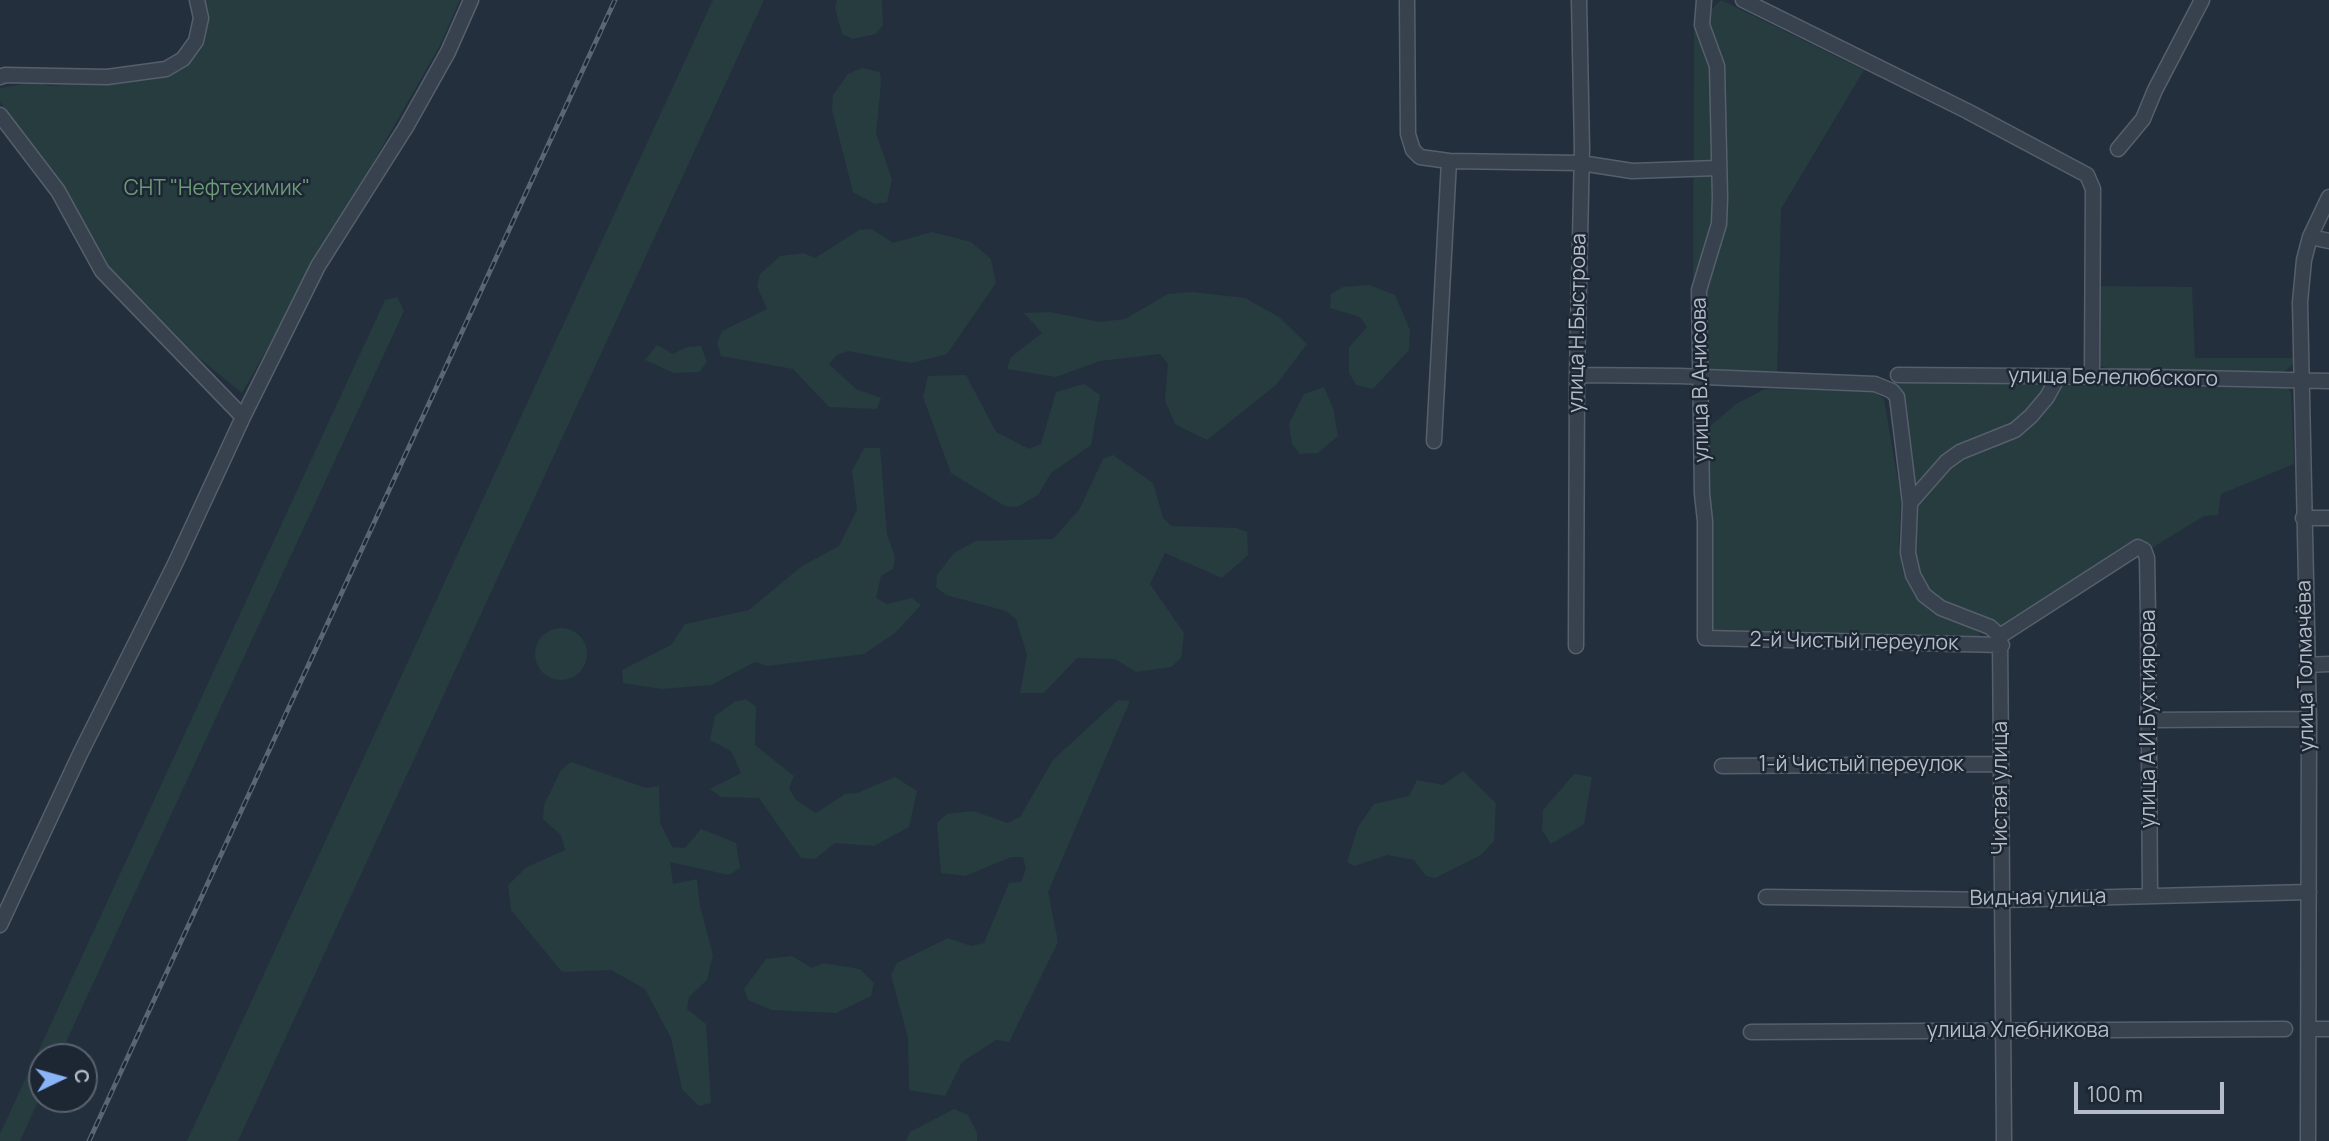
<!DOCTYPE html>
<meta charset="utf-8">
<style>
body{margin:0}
#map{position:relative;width:2329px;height:1141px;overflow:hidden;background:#242f3e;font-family:Manrope,sans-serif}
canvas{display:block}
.north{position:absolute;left:28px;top:1043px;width:70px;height:70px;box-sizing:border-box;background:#1d2633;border:2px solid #59626f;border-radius:50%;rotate:85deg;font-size:19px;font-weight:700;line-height:28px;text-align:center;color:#b4bcc9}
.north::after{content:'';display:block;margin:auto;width:24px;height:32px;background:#8ab4f8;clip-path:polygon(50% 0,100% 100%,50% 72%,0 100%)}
.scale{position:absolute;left:2074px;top:1082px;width:150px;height:32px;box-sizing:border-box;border:4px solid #b4bcc9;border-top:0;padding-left:9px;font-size:21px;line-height:24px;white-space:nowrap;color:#b4bcc9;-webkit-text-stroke:5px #1d2633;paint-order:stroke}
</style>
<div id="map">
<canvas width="2329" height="1141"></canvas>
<div class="north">С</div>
<div class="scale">100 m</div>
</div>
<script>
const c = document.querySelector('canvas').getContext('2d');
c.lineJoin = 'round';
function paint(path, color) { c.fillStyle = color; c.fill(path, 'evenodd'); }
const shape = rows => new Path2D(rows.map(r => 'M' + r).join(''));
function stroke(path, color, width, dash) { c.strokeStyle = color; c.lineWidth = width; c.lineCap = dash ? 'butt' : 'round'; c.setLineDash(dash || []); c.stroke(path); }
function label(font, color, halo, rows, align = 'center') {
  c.font = font + ' Manrope,sans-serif'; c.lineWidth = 5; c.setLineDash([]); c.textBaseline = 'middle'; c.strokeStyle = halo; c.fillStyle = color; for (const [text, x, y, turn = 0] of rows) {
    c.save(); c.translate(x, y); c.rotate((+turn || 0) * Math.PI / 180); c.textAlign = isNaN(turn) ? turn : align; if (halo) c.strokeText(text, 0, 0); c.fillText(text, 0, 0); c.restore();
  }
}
const green = shape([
 [200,0,460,0,439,47,242,393,156,323,139,298,105,269,54,172,0,102,0,88,35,82,49,86,150,80,182,70,199,52,206,28],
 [713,0,764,0,238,1141,187,1141],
 [837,0,882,0,883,25,876,34,853,39,842,34,835,8],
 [1721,0,1864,70,1781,209,1777,373,1710,372,1703,363,1693,296,1694,26],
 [862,68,880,72,881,83,876,133,892,179,887,202,875,204,853,192,832,110,833,95,848,74],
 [872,229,893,243,932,232,971,242,991,259,996,283,947,354,911,363,848,351,837,355,829,364,856,389,881,398,877,409,829,407,793,369,721,356,717,343,722,331,767,309,757,286,760,274,780,256,804,253,815,258,859,230],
 [1369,285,1395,295,1410,330,1409,350,1373,389,1356,385,1349,373,1349,347,1367,327,1360,317,1330,308,1331,294,1343,287],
 [2095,286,2192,287,2195,358,2294,358,2292,365,2284,372,2109,369,2101,366,2096,356],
 [1193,292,1245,298,1279,317,1307,344,1276,385,1207,440,1175,424,1165,401,1168,364,1160,354,1100,361,1056,377,1007,369,1011,357,1042,333,1024,313,1050,312,1100,322,1125,319,1168,294],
 [397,297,404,311,59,1057,42,1057,42,1093,20,1141,0,1141,0,1134,385,300],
 [657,345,673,354,687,347,701,346,707,362,699,372,674,373,645,360],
 [966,375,996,432,1029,449,1041,444,1056,392,1084,384,1100,395,1091,445,1051,473,1038,495,1017,507,1005,506,951,473,923,397,928,376],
 [1900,381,2286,385,2291,393,2294,464,2221,494,2218,515,2204,516,2150,549,2145,541,2138,539,2125,545,2111,554,2111,559,2092,567,2000,631,1952,608,1927,590,1919,575,1913,552,1905,413,1898,386],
 [1324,387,1333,408,1338,436,1318,453,1300,454,1292,444,1289,424,1304,394],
 [1765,389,1872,391,1884,399,1901,498,1899,542,1903,573,1915,597,1945,617,1978,630,1981,637,1977,640,1716,634,1710,624,1709,427,1736,404],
 [864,448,880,448,887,534,895,557,893,569,881,576,876,598,887,604,912,598,921,605,895,633,864,654,767,666,755,662,711,685,662,689,623,683,622,670,671,645,685,624,749,610,802,566,839,546,857,510,852,471],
 [1113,455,1153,483,1163,518,1172,526,1236,528,1247,532,1248,555,1222,578,1165,553,1150,584,1184,633,1181,658,1171,667,1136,672,1115,659,1077,658,1044,693,1020,693,1027,655,1016,619,1006,611,946,595,936,587,937,575,954,553,976,541,1053,539,1079,510,1103,459],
 '535 654a26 26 0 1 1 52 0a26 26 0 1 1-52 0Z',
 [746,699,756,707,755,745,794,776,789,788,796,800,816,813,845,794,857,793,895,777,917,791,909,827,874,846,835,843,815,859,801,858,759,798,721,797,710,789,741,773,731,751,710,740,715,716,734,702],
 [1118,700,1130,701,1048,892,1058,942,1009,1042,996,1040,962,1062,945,1096,909,1090,908,1038,891,975,897,963,948,938,971,946,984,943,1009,883,1021,882,1026,869,1023,857,1011,857,965,876,941,873,937,823,947,814,973,811,1008,823,1020,817,1053,760],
 [571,762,646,788,659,786,660,823,672,847,685,848,701,829,736,843,740,868,729,875,670,862,673,884,697,879,700,906,713,955,707,980,689,997,687,1009,706,1024,711,1103,699,1106,682,1089,671,1038,645,989,611,970,562,972,511,910,508,885,527,867,565,850,561,835,543,819,544,805,561,770],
 [1463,771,1496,803,1494,841,1481,855,1435,878,1426,876,1414,860,1388,855,1354,866,1347,862,1358,827,1374,804,1409,796,1417,780,1443,785],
 [1574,774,1592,777,1584,824,1551,844,1542,830,1543,810],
 [792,956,812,968,823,963,860,969,874,983,871,996,836,1013,772,1010,748,1000,744,989,766,959],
 [954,1109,968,1115,977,1133,977,1141,906,1141,910,1132]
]);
const minor = shape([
 [1407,0,1408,134,1413,150,1420,157,1449,161,1581,163,1632,171,1717,168],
 [1704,0,1702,25,1717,66,1720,198,1719,224,1699,290,1702,494,1705,521,1705,638,2002,645],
 [1743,0,1967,111,2087,175,2093,189,2092,377],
 [0,77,5,75,107,77,166,69,183,59,196,41,201,18,197,0],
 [0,115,58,191,102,271,243,417],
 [2118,149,2143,119,2155,90,2202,0],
 [2310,237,2329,241],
 [1577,375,1680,376,1875,384,1892,391,1897,397,1910,503,1908,553,1913,575,1924,595,1941,608,1990,627,2000,636,2004,1141],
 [1898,375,2154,377,2329,381],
 [1434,441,1449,161],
 [1910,503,1946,462,1960,452,2015,430,2031,416,2047,397,2058,377],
 [2303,518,2329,518],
 [2000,636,2138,547,2144,550,2147,558,2148,614,2150,896],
 [1576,646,1577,375,1582,149,1579,0],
 [2307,665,2329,664],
 [2149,720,2309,719],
 [1722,766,2001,764],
 [1766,897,2001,900,2309,892],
 [0,925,80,754,175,564,243,417,318,266,406,127,448,52,471,0],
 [2308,1029,2329,1029],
 [1751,1032,2285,1029],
 [2308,1141,2309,719,2300,302,2304,260,2310,237,2329,197]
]);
const rail = shape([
 [89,1141,615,0]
]);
const parkNames = [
 ["СНТ \"Нефтехимик\"",217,189]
];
const streetNames = [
 ["улица Н.Быстрова",1578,323,-89],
 ["улица Белелюбского",2113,378,1],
 ["улица В.Анисова",1701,380,-91],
 ["2-й Чистый переулок",1854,642,1],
 ["улица Толмачёва",2306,666,-91],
 ["улица А.И.Бухтиярова",2149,719,-90],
 ["1-й Чистый переулок",1861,765],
 ["Чистая улица",2001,788,-90],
 ["Видная улица",2038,898,-1],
 ["улица Хлебникова",2018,1031]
];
paint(green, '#263c3f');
stroke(minor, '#565f6c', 17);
stroke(minor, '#38414e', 14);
stroke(rail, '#5a6575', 5);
stroke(rail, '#1d2633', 2.5, [8]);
label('21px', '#6b9a76', '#1d2633', parkNames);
label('21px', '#b4bcc9', '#1d2633', streetNames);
</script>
